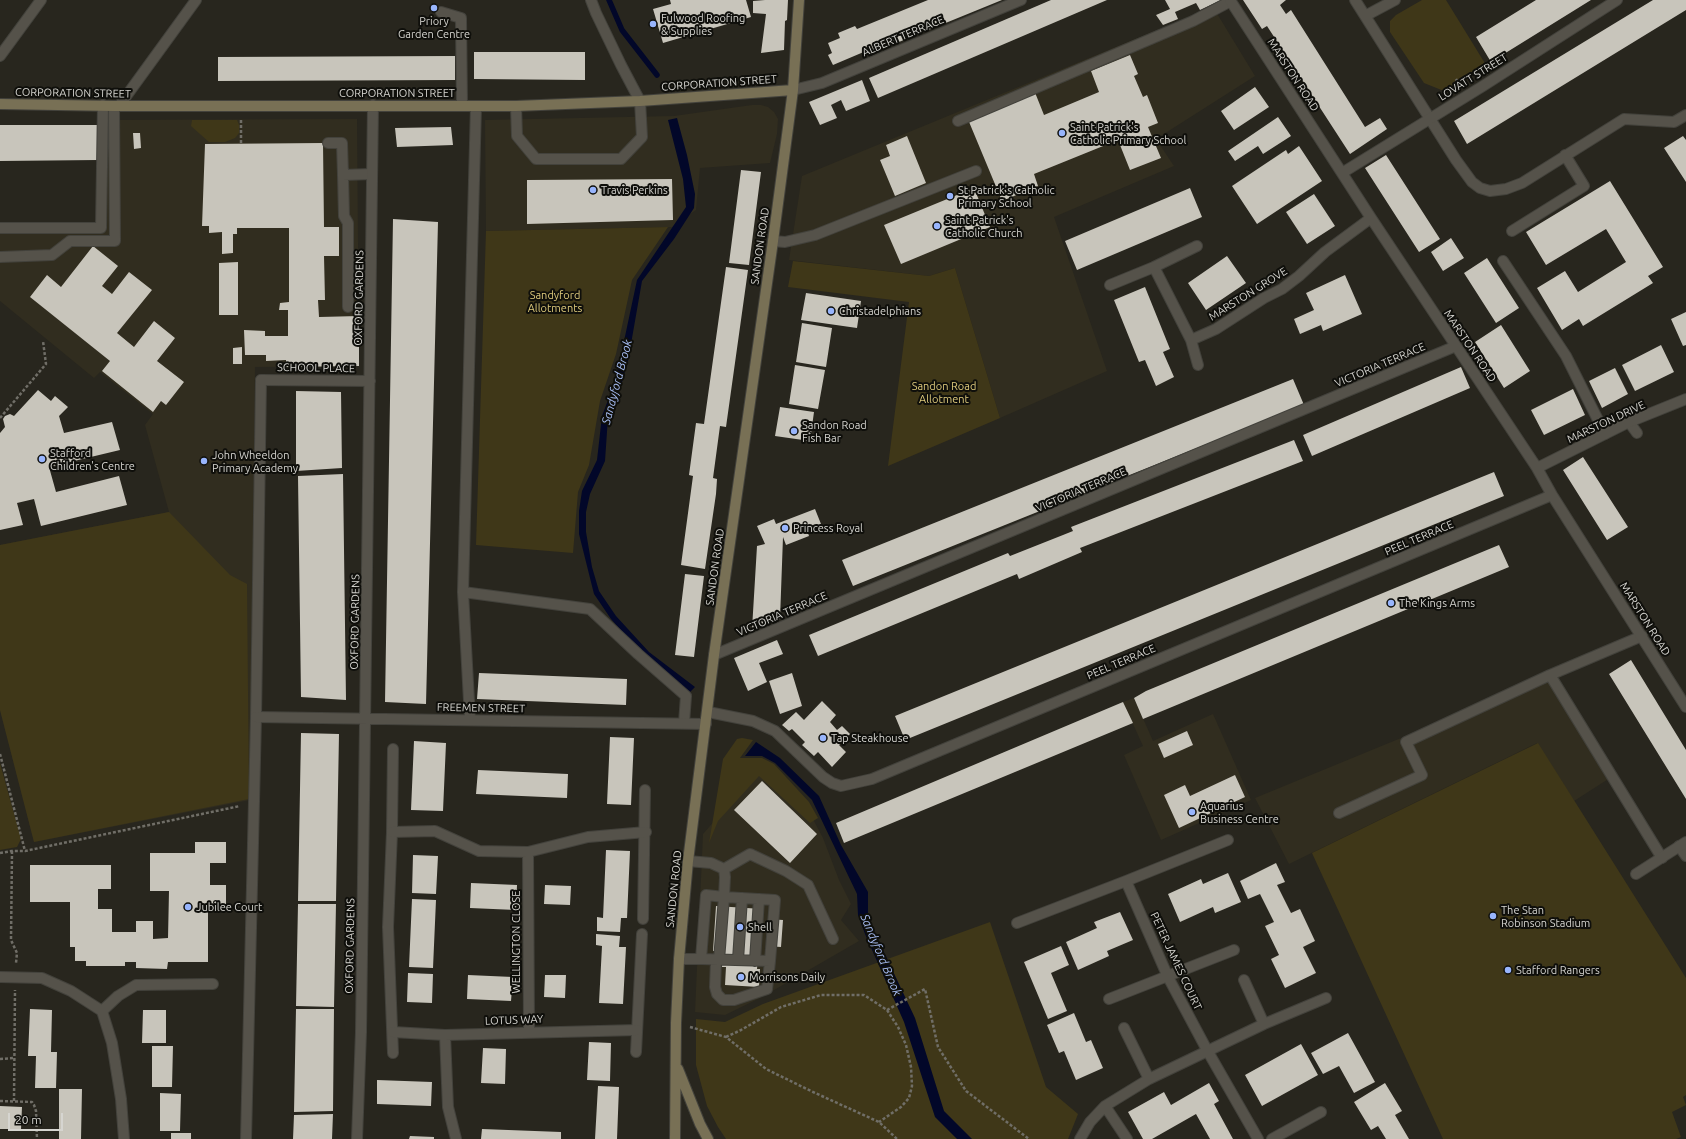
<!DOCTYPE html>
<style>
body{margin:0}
#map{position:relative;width:1686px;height:1139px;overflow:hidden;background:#28261e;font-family:Ubuntu,sans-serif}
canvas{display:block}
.scale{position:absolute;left:8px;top:1113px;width:55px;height:18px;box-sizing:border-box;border:2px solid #d6d5d0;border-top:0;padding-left:5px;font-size:12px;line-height:14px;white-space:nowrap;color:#d6d5d0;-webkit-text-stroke:3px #0f0f0b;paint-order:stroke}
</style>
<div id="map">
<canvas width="1686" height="1139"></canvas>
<div class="scale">20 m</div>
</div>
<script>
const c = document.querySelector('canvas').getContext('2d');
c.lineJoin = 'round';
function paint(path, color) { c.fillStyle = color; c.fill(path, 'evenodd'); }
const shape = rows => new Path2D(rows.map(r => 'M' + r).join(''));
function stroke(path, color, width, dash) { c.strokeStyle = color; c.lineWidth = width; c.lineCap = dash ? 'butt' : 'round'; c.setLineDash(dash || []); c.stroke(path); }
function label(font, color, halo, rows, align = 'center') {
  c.font = font + ' Ubuntu,sans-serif'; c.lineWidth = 4; c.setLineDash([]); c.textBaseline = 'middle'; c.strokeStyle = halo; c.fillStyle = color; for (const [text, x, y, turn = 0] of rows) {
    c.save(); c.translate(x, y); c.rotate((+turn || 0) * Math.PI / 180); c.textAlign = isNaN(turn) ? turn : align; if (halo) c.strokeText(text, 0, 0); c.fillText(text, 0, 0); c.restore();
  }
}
const built = shape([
 [1213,7,1255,76,1156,139,1174,166,1054,217,1107,371,1000,418,955,268,929,276,789,260,802,176],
 [752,105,761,105,768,107,774,112,778,119,777,134,770,163,700,168,696,210,672,227,486,231,485,120,674,116],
 [357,119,359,366,255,367,250,800,34,842,0,710,0,545,169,512,145,425,153,414,100,372,94,378,0,301,0,232,105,232,105,120],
 [1547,678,1613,776,1574,801,1537,743,1289,864,1255,798],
 [1134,698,1153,741,1213,714,1251,800,1161,840,1124,755,1143,746,1123,702],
 [758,771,814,821,823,838,839,880,851,904,841,920,859,941,762,997,725,1015,695,1012,703,834]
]);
const green = shape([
 [1422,0,1446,0,1486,65,1471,75,1469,79,1463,82,1456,79,1450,91,1444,91,1424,83,1390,32,1390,21,1396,15],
 [192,120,237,120,239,125,239,133,235,138,225,142,209,142,191,126],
 [668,227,632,280,616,354,600,401,589,465,578,492,573,553,476,545,486,231],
 [793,261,929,276,955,268,1000,418,888,466,909,302,788,287],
 [169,512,230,575,247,584,249,799,34,842,0,710,0,545],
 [742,738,753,740,740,758,762,758,774,764,809,802,818,818,810,823,759,776,718,821,709,843,723,759,737,739],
 [1538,743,1686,978,1686,1095,1683,1097,1686,1105,1672,1112,1681,1137,1676,1139,1443,1139,1312,853],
 [0,763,21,839,17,847,0,850],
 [990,922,1046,1087,1078,1114,1068,1139,726,1139,718,1127,707,1106,696,1065,696,1019,725,1022,763,1004]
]);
const water = shape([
 [677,118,687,155,695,194,694,208,674,239,642,281,628,361,620,389,608,417,605,461,590,494,586,512,586,532,592,567,599,591,616,616,649,652,695,687,689,693,644,657,611,619,594,594,579,534,579,511,582,491,597,460,602,416,613,387,620,360,637,280,686,207,683,179,668,120],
 [756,742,780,758,819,796,841,845,868,892,868,913,874,931,915,1018,944,1111,972,1139,957,1139,935,1117,904,1022,865,934,858,915,857,894,812,800,775,763,762,756,745,756]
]);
const stream = shape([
 [609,0,622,30,657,75]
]);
const building = shape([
 [670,0,746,0,751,17,663,43,653,9,671,4],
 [765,0,788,0,787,20,785,21,784,50,761,53,766,14,753,13,753,1],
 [928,0,1002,0,867,55,866,51,833,65,828,55,832,53,828,43,840,38,838,33,855,26,857,29],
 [1051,0,1107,0,878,98,869,78],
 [1165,0,1221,0,1200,10,1196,3,1175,12,1178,19,1163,25,1156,15,1170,9],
 [1243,0,1286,0,1280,5,1286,14,1291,10,1365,127,1380,118,1387,129,1350,154,1267,26,1262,29],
 [1536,0,1591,0,1491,62,1476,37],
 [1653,0,1686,0,1686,10,1467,144,1454,121],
 [474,52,585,52,585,80,474,79],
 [1130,55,1138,74,1134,76,1143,97,1147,95,1158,123,1148,127,1161,158,1130,170,1118,140,1034,174,1038,186,1002,201,967,117,1034,90,1044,115,1099,92,1091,71],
 [455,56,455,80,218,81,218,57],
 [862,80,870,101,846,111,841,100,831,105,837,118,820,125,809,102],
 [1255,87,1269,107,1234,130,1221,111],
 [1278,117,1291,136,1263,154,1258,146,1235,161,1228,151],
 [0,125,99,125,98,160,0,161],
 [451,127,453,145,397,147,395,128],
 [133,133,140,133,141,148,134,149],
 [907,136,926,183,895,196,880,160,890,156,886,145],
 [1683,136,1686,140,1686,182,1664,148],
 [323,143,324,227,339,227,339,256,324,256,325,300,318,300,319,317,359,316,359,366,286,367,286,360,266,361,266,355,245,355,244,330,265,331,265,336,288,336,288,310,279,310,280,303,289,302,289,228,237,228,237,234,233,234,233,253,222,254,222,232,209,233,209,226,202,226,205,144],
 [1299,146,1322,181,1257,224,1232,186,1286,150,1288,154],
 [1386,155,1440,239,1419,252,1365,168],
 [741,170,761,172,749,265,729,263],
 [672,179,673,220,527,224,527,180],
 [1610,181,1663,267,1648,276,1653,283,1583,326,1579,319,1562,330,1537,288,1565,271,1578,292,1626,262,1606,229,1546,265,1526,232],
 [974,188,990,227,901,264,884,225],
 [1190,188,1202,217,1077,270,1065,241],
 [1314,194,1335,226,1307,244,1286,212],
 [393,219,438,222,426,704,385,702],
 [1451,238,1464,258,1443,271,1431,252],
 [93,246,118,266,102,286,112,294,129,272,152,290,117,333,134,347,154,321,175,338,157,361,184,382,166,405,161,401,153,412,102,371,110,361,30,297,47,275,61,287],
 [1227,256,1246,283,1206,310,1188,283],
 [1487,258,1519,308,1496,323,1464,273],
 [238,262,238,315,219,315,219,263],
 [726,267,748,270,726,427,720,426,713,478,717,479,716,494,705,569,681,565,693,476,689,475,696,423,704,424],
 [1345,275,1362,314,1323,331,1321,325,1300,334,1294,319,1314,310,1306,293],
 [1145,287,1170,349,1163,352,1174,377,1156,386,1145,360,1139,362,1114,300],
 [806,293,861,301,857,328,801,320],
 [1686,312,1686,345,1683,346,1671,319],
 [802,323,832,328,826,367,796,362],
 [1501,325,1530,371,1504,388,1475,342],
 [1661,345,1674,372,1635,391,1622,365],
 [242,347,242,364,233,364,233,348],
 [795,365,825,370,818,409,789,404],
 [1461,367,1470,388,1312,456,1303,435],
 [1615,368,1628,394,1602,408,1589,381],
 [1293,379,1304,405,853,586,842,560],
 [1573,389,1585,415,1544,435,1531,410],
 [38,390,51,401,55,396,68,407,59,416,64,433,112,422,120,450,49,467,56,492,119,476,127,505,41,526,34,499,17,503,23,525,0,530,0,433,5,427,3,419,5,416,10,414,14,416],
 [296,391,341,392,342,468,296,471],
 [780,407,814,412,810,441,775,436],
 [1294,440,1303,461,1080,548,1082,552,1019,579,1017,574,818,656,809,635,1008,553,1010,556,1063,535,1073,531,1071,527],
 [1583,457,1628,527,1607,540,1563,470],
 [1494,472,1504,496,905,740,895,716],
 [343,474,346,700,301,697,298,476],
 [815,509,821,524,807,530,809,536,786,545,783,537,780,619,752,629,757,546,765,544,757,526,774,519,776,524],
 [1499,545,1509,567,1143,719,1134,698,1146,691],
 [685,574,704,576,694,657,675,655],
 [777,640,783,654,759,663,767,682,748,691,734,658],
 [1631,660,1686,750,1686,799,1609,674],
 [479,673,627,679,626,705,477,699],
 [792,673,802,706,780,714,769,681],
 [822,701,836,715,830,722,837,730,842,726,850,734,839,745,846,752,832,767,818,752,814,756,802,745,805,742,792,729,789,731,782,725,796,712,804,720],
 [1123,702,1133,723,844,843,836,823],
 [1187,731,1193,745,1164,758,1158,744],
 [301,733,339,734,336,901,298,901],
 [610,737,634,738,631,805,607,804],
 [414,741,446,743,443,811,411,810],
 [478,770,568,774,567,798,476,794],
 [1235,775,1245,797,1179,828,1164,795,1185,785,1190,796],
 [762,781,817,834,790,863,734,810],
 [195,842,226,842,226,863,210,863,210,885,226,885,226,904,208,904,208,962,168,962,167,969,136,968,136,962,125,962,125,966,86,966,86,961,75,961,75,947,70,947,70,902,30,902,30,865,111,865,111,889,98,889,98,909,112,909,112,932,136,932,136,921,153,921,153,939,168,938,169,891,150,891,150,853,195,853],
 [606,850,630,851,627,918,621,918,620,932,597,931,597,917,603,918],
 [413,855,438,856,436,894,412,893],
 [1276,863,1285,882,1277,885,1291,913,1300,909,1315,941,1303,947,1316,973,1285,988,1271,959,1279,955,1265,926,1274,922,1260,894,1248,899,1240,881],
 [1228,873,1241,902,1215,913,1213,907,1180,922,1168,894,1201,879,1203,884],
 [471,883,517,885,516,910,470,908],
 [545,885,571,886,570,905,544,904],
 [412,899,436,900,433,968,409,967],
 [298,904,336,904,334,1007,296,1006],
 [716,906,762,909,757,969,760,969,759,987,725,985,726,967,722,967,723,951,713,951],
 [1120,912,1133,940,1107,951,1109,956,1078,970,1066,942,1097,928,1094,922],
 [768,919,783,920,781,947,766,946],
 [596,934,620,936,619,947,626,947,623,1004,599,1003,602,946,596,945],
 [1061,946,1069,965,1051,973,1067,1011,1048,1019,1024,962],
 [408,973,433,974,432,1003,407,1002],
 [468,975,513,977,511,1001,467,999],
 [545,975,566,975,565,998,544,997],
 [30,1009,52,1010,51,1052,57,1052,56,1088,35,1088,36,1056,28,1056],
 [296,1009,334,1009,333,1111,294,1112],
 [143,1010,166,1010,166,1043,142,1043],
 [1074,1013,1086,1042,1091,1040,1103,1068,1076,1080,1064,1051,1059,1053,1047,1025],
 [1348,1033,1375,1082,1354,1093,1339,1066,1323,1074,1311,1053],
 [589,1042,611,1043,610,1081,587,1080],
 [1301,1044,1318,1075,1262,1106,1245,1075],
 [152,1046,173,1046,172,1087,152,1087],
 [483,1048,506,1049,505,1084,481,1083],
 [377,1080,432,1082,431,1106,377,1104],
 [1209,1083,1219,1101,1214,1104,1233,1139,1210,1139,1196,1114,1152,1139,1143,1139,1128,1112,1164,1092,1171,1105],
 [1385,1083,1402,1111,1395,1115,1409,1139,1386,1139,1378,1126,1371,1130,1354,1102],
 [598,1086,619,1087,617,1139,595,1139],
 [59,1089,82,1089,81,1139,59,1139],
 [160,1093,181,1094,180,1131,160,1131],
 [0,1106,22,1107,21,1129,0,1129],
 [333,1114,332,1139,293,1139,294,1115],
 [482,1129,561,1132,561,1139,481,1139],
 [171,1133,191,1133,191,1139,171,1139],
 [410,1136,434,1137,434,1139,409,1139]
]);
const path = shape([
 [1456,79,1459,84],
 [241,120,241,144],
 [0,418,46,364,43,341],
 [0,754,25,851],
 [12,851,11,940,17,953,16,963],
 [0,853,12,851,25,851,240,806],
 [887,1010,925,989,938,1047,966,1091,1029,1139],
 [690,1027,726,1037,766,1069,813,1092,879,1122,897,1139],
 [726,1037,741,1030,781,1007,821,995,864,995,887,1010,898,1027,906,1045,911,1067,912,1086,909,1098,901,1107,879,1122],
 [0,1059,14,1058],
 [0,1101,32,1102,34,1105,36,1111,37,1139],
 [14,1101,15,990]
]);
const lane = shape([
 [1355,0,1456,160,1472,182,1480,188,1490,191,1506,189,1522,183,1624,119,1674,122,1686,115],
 [441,12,461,18,462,106],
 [1365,16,1395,0],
 [119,106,196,0],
 [516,106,517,136,536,159,621,159,642,137,640,101],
 [958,121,1193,21,1231,1],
 [328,143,342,143,343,175,372,174],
 [343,175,344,216,348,223,348,307],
 [0,228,101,228,103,105],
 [1512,231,1584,186,1565,155],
 [773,241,785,242,815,235,976,171],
 [0,257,52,255,70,241,115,241,114,106],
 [1503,261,1566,356,1605,434],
 [1629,422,1637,433],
 [463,592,590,609,638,654,686,696,684,723],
 [1642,636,1550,675,1662,858],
 [470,719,463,592,476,106],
 [1339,813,1422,775,1406,742,1550,675],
 [1679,846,1686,856],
 [688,861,711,863,724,869],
 [724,869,750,854,786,871,808,885,833,939],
 [643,919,645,790],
 [679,959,701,959,706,895,724,897,725,877,724,869],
 [701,959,770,961,775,900,724,897,719,960],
 [716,960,715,987,717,994,723,1000,734,1000,767,989,770,961],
 [738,960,742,898],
 [755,961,759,899],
 [636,1052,642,934],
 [393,1053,388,927,392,832,393,749],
 [246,1139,256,717,261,380]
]);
const street = shape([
 [591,0,596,13,621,65,640,101],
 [1230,0,1371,218,1537,468,1552,495,1686,707],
 [0,56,41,0],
 [793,90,822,83,1021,0],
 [1342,173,1483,86,1617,0],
 [1154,267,1197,246],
 [1110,285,1154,267,1191,340,1216,329,1264,298,1282,289,1299,276,1325,252,1371,218],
 [1191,340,1198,365],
 [261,380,370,381],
 [1537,468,1629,422,1686,399],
 [714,655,1456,346],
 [708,712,753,721,775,731,823,777,832,783,841,786,872,779,1552,495],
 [256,717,706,724],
 [392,832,435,831,479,851,528,852],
 [1636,874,1686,842],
 [1126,881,1168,977,1207,1050,1258,1139],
 [1017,923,1126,881,1228,840],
 [0,977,42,978,71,991,102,1011,112,1043,121,1099,124,1139],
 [1244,980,1264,1024],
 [1109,999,1234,950],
 [102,1011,118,996,136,985,213,984],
 [1124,1028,1149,1079],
 [393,1032,445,1035,637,1030],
 [529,1032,528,852,588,837,646,832],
 [445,1035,448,1107,456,1139],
 [1105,1106,1127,1139],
 [357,1139,361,1032,373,105],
 [1080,1139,1090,1122,1105,1106,1149,1079,1264,1024,1326,998],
 [1272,1139,1321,1112]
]);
const secondary = shape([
 [0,104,114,106,516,106,640,101,793,90],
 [678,1069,700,1124,708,1139],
 [675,1139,676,1023,679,959,688,861,714,655,773,241,793,90,799,0]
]);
const markers = [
 [434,8,4,"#98b5fd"],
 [653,24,4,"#98b5fd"],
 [1062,133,4,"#98b5fd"],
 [593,190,4,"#98b5fd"],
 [950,196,4,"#98b5fd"],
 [937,226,4,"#98b5fd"],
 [831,311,4,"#98b5fd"],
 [794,431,4,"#98b5fd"],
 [42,459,4,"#98b5fd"],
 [204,461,4,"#98b5fd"],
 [785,528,4,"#98b5fd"],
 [1391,603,4,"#98b5fd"],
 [823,738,4,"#98b5fd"],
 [1192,812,4,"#98b5fd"],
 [188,907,4,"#98b5fd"],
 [1493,916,4,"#98b5fd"],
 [740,927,4,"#98b5fd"],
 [1508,970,4,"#98b5fd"],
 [741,977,4,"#98b5fd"]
];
const poiNames = [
 ["Fulwood Roofing",661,18],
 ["& Supplies",661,31],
 ["Priory",434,21,"center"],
 ["Garden Centre",434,34,"center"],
 ["Saint Patrick's",1070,127],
 ["Catholic Primary School",1070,140],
 ["Travis Perkins",601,190],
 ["St Patrick's Catholic",958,190],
 ["Primary School",958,203],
 ["Saint Patrick's",945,220],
 ["Catholic Church",945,233],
 ["Christadelphians",839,311],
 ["Sandon Road",802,425],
 ["Fish Bar",802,438],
 ["Stafford",50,453],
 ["Children's Centre",50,466],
 ["John Wheeldon",212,455],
 ["Primary Academy",212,468],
 ["Princess Royal",793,528],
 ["The Kings Arms",1399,603],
 ["Tap Steakhouse",831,738],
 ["Aquarius",1200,806],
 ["Business Centre",1200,819],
 ["Jubilee Court",196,907],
 ["The Stan",1501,910],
 ["Robinson Stadium",1501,923],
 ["Shell",748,927],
 ["Stafford Rangers",1516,970],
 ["Morrisons Daily",749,977]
];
const streetNames = [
 ["ALBERT TERRACE",903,36,-23],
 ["MARSTON ROAD",1293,75,57],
 ["LOVATT STREET",1473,77,-32],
 ["CORPORATION STREET",719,83,-4],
 ["CORPORATION STREET",73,93,1],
 ["CORPORATION STREET",397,93],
 ["SANDON ROAD",760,246,-82],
 ["MARSTON GROVE",1248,294,-32],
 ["OXFORD GARDENS",359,298,-89],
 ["MARSTON ROAD",1470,346,56],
 ["VICTORIA TERRACE",1380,365,-23],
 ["SCHOOL PLACE",316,368,1],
 ["MARSTON DRIVE",1606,422,-25],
 ["VICTORIA TERRACE",1081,490,-23],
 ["PEEL TERRACE",1419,538,-23],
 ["SANDON ROAD",715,567,-82],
 ["VICTORIA TERRACE",782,614,-23],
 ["MARSTON ROAD",1645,619,58],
 ["OXFORD GARDENS",355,622,-89],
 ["PEEL TERRACE",1121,662,-23],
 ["FREEMEN STREET",481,708,1],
 ["SANDON ROAD",674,889,-84],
 ["WELLINGTON CLOSE",516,942,-90],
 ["OXFORD GARDENS",350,946,-89],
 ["PETER JAMES COURT",1176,961,65],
 ["LOTUS WAY",514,1020,-2]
];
const parkNames = [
 ["Sandyford",555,295],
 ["Allotments",555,308],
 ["Sandon Road",944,386],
 ["Allotment",944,399]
];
const waterNames = [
 ["Sandyford Brook",617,382,-75],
 ["Sandyford Brook",881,955,67]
];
paint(built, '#312d1f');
paint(green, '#3f3718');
paint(water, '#020729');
stroke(stream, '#020729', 5.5);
paint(building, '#c8c5bb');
stroke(lane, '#43423c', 12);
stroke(street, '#43423c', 12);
stroke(secondary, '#43423c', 12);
stroke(path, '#706e67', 2.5, [3, 2]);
stroke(lane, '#55524a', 10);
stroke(street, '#55524a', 10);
stroke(secondary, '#787055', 10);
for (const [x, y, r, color] of markers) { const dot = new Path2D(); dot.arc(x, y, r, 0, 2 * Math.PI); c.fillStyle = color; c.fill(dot); stroke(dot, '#0f0f0b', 1.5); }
label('11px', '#d6d5d0', '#0f0f0b', poiNames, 'left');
label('11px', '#d6d5d0', '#0f0f0b', streetNames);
label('11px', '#deca7c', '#0f0f0b', parkNames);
label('italic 12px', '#a8bef4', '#0f0f0b', waterNames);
</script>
